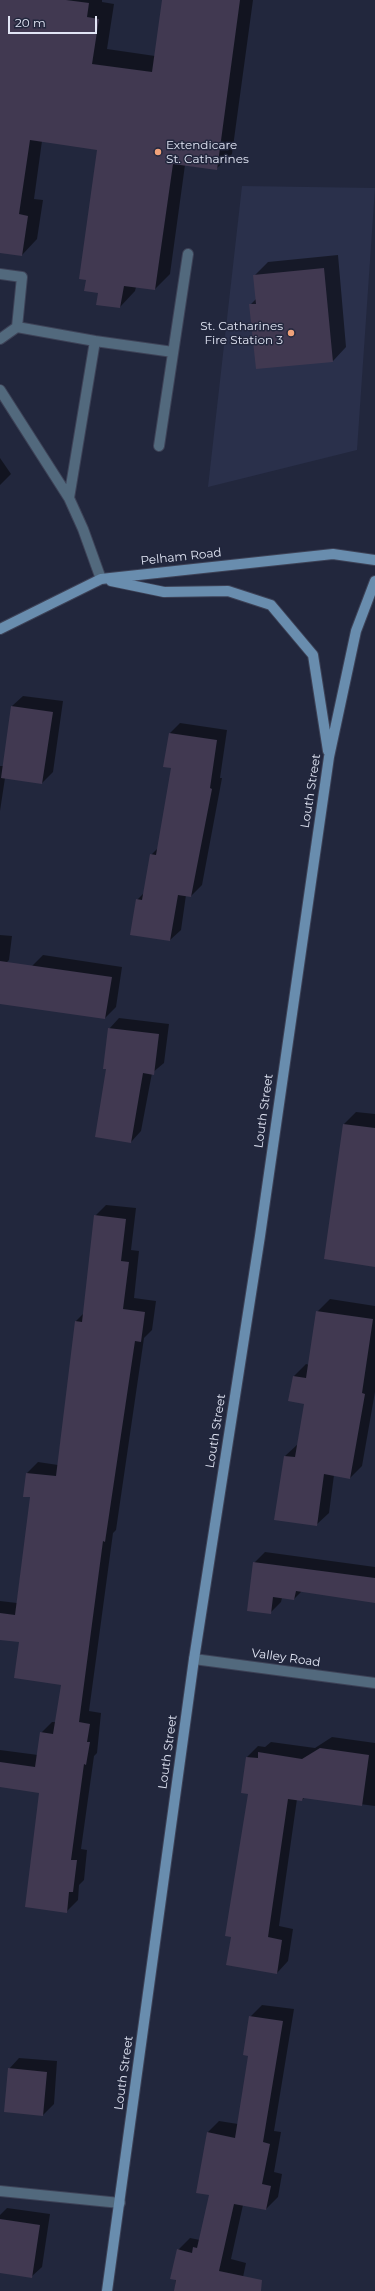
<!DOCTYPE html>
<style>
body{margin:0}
#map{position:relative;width:375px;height:2291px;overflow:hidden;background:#22273d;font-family:Montserrat,sans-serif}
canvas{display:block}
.scale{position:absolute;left:8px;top:16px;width:89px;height:18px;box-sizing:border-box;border:2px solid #e2e6f5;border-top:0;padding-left:5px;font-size:12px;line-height:14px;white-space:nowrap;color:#e2e6f5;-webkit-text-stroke:3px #22273d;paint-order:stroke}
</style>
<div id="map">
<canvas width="375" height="2291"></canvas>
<div class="scale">20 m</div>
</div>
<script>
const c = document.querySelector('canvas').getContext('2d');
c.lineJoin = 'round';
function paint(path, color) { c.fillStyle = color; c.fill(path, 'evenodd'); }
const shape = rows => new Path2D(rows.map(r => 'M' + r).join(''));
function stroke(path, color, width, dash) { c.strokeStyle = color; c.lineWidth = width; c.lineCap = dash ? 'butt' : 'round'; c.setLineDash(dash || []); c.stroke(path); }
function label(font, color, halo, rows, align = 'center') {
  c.font = font + ' Montserrat,sans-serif'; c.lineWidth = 3; c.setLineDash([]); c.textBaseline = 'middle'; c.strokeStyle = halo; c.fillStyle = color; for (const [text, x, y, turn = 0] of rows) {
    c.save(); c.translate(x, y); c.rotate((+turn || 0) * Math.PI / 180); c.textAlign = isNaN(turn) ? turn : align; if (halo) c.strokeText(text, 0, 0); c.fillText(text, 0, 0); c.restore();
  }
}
const built = shape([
 [242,186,375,188,357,450,208,487]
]);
const shadow = shape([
 [0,0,102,0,102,2,114,4,107,49,155,56,163,0,253,0,232,154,216,169,185,165,170,274,155,289,136,287,135,291,120,307,99,293,98,149,42,141,34,199,43,200,37,239,22,255,0,252],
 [338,255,346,347,333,361,251,304,257,298,255,275,268,262],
 [0,458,11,474,0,485],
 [23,696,63,701,53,772,42,783,5,778,0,811,0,766,4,766,12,706],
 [180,723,227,730,220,778,222,778,202,885,191,896,186,895,181,930,170,940,137,900,145,892,151,855,158,848,172,767,170,733],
 [0,935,12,936,9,960,0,969],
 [43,955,122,967,116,1007,105,1018,32,966],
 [119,1018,169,1024,164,1063,152,1073,141,1131,131,1142,108,1069,109,1029],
 [356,1112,375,1114,375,1266,344,1124],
 [106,1205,136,1208,131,1250,139,1251,134,1298,156,1301,152,1330,144,1338,116,1530,113,1533,89,1711,101,1713,97,1753,94,1756,81,1849,87,1850,84,1880,79,1885,78,1900,67,1911,40,1792,0,1786,0,1750,38,1755,41,1733,52,1722,56,1722,62,1684,20,1641,0,1639,0,1601,17,1603,31,1497,27,1473,38,1462,58,1465,76,1321,84,1313,95,1216],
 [330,1299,375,1306,375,1392,362,1466,350,1478,334,1475,329,1513,316,1525,285,1456,298,1444,305,1403,294,1376,306,1364,309,1365,317,1312],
 [265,1552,375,1567,375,1602,302,1591,294,1599,282,1598,281,1602,270,1613,254,1563],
 [332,1737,375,1743,375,1806,305,1797,302,1800,297,1799,279,1926,293,1929,288,1961,277,1973,232,1937,249,1793,247,1757,258,1746,265,1747,271,1742,315,1748],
 [262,2005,294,2009,274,2131,281,2132,274,2172,282,2174,278,2197,266,2209,243,2205,231,2259,246,2263,240,2291,175,2291,178,2250,190,2238,200,2240,210,2194,207,2133,219,2121,238,2124,250,2055,250,2017],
 [19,2058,57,2061,54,2104,43,2115,9,2069],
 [7,2208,50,2214,42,2267,31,2277,0,2272,0,2215]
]);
const building = shape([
 [0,0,66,0,89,3,87,17,99,19,92,64,152,72,162,0,240,0,217,170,173,164,155,290,124,286,120,308,96,305,98,293,84,291,86,280,79,279,97,150,30,140,19,214,28,216,22,256,0,253],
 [324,268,333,362,256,369,249,304,256,304,253,275],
 [11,706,53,712,42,784,1,778],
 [169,733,217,740,210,788,212,789,191,897,178,895,170,941,130,935,136,899,142,900,150,854,156,855,171,768,163,767],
 [0,961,112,977,105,1019,0,1004],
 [108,1028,159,1034,154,1075,143,1073,131,1143,95,1137,106,1069,103,1069],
 [343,1124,375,1128,375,1267,324,1259],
 [94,1215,126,1219,121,1261,129,1262,123,1309,145,1312,141,1342,135,1341,105,1542,103,1541,79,1722,90,1724,87,1742,90,1742,86,1765,84,1764,71,1860,77,1860,73,1892,69,1892,67,1913,25,1907,39,1793,0,1787,0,1762,35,1767,40,1732,53,1734,61,1685,14,1678,19,1642,0,1640,0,1613,15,1615,30,1497,23,1497,26,1473,56,1476,75,1321,82,1322],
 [316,1311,373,1319,362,1393,365,1394,350,1479,324,1474,317,1526,274,1520,284,1456,295,1457,304,1404,288,1401,293,1376,306,1378],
 [253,1562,375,1578,375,1603,296,1591,294,1600,273,1597,271,1614,247,1611],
 [320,1748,369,1755,362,1806,303,1798,302,1801,288,1799,268,1937,282,1940,277,1974,226,1965,231,1937,225,1936,248,1794,241,1793,246,1757,258,1758,258,1752,302,1759],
 [249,2016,283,2021,263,2142,270,2144,262,2184,271,2186,266,2210,234,2204,219,2271,262,2280,261,2291,174,2291,176,2280,170,2279,177,2249,192,2253,193,2247,197,2248,209,2195,196,2193,207,2132,235,2138,248,2056,243,2055],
 [8,2068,47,2072,43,2116,4,2112],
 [0,2219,40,2225,32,2278,0,2273]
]);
const service = shape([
 [0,274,22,277,17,327],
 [0,339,17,327,95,341,69,498],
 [95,341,173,352],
 [0,390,69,498,83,529,101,579],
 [159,446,188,254],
 [0,2191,120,2203]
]);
const minor = shape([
 [194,1659,375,1683]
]);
const secondary = shape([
 [111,581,164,592,228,591,271,605,313,655,328,751],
 [0,629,101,579,333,554,375,560],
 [107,2291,194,1659,260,1236,329,757,356,631,375,581]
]);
const markers = [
 [158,152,4,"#f0a27a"],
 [291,333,4,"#f0a27a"]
];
const poiNames = [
 ["Extendicare",166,145],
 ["St. Catharines",166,159],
 ["St. Catharines",283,326,"right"],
 ["Fire Station 3",283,340,"right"]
];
const streetNames = [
 ["Pelham Road",181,557,-6],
 ["Louth Street",311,791,-81],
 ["Louth Street",264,1111,-82],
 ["Louth Street",216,1431,-81],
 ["Valley Road",286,1658,8],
 ["Louth Street",168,1752,-82],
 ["Louth Street",124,2073,-82]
];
paint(built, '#2a304b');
paint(shadow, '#0007');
paint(building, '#413951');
stroke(service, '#3d4257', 12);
stroke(minor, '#3d4257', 12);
stroke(secondary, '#3d4257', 12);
stroke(service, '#52697d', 10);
stroke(minor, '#52697d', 10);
stroke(secondary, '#698dae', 10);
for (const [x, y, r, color] of markers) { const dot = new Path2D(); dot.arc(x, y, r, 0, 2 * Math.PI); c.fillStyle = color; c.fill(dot); stroke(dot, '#22273d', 1.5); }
label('12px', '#e2e6f5', '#22273d', poiNames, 'left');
label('12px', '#e2e6f5', '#22273d', streetNames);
</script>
